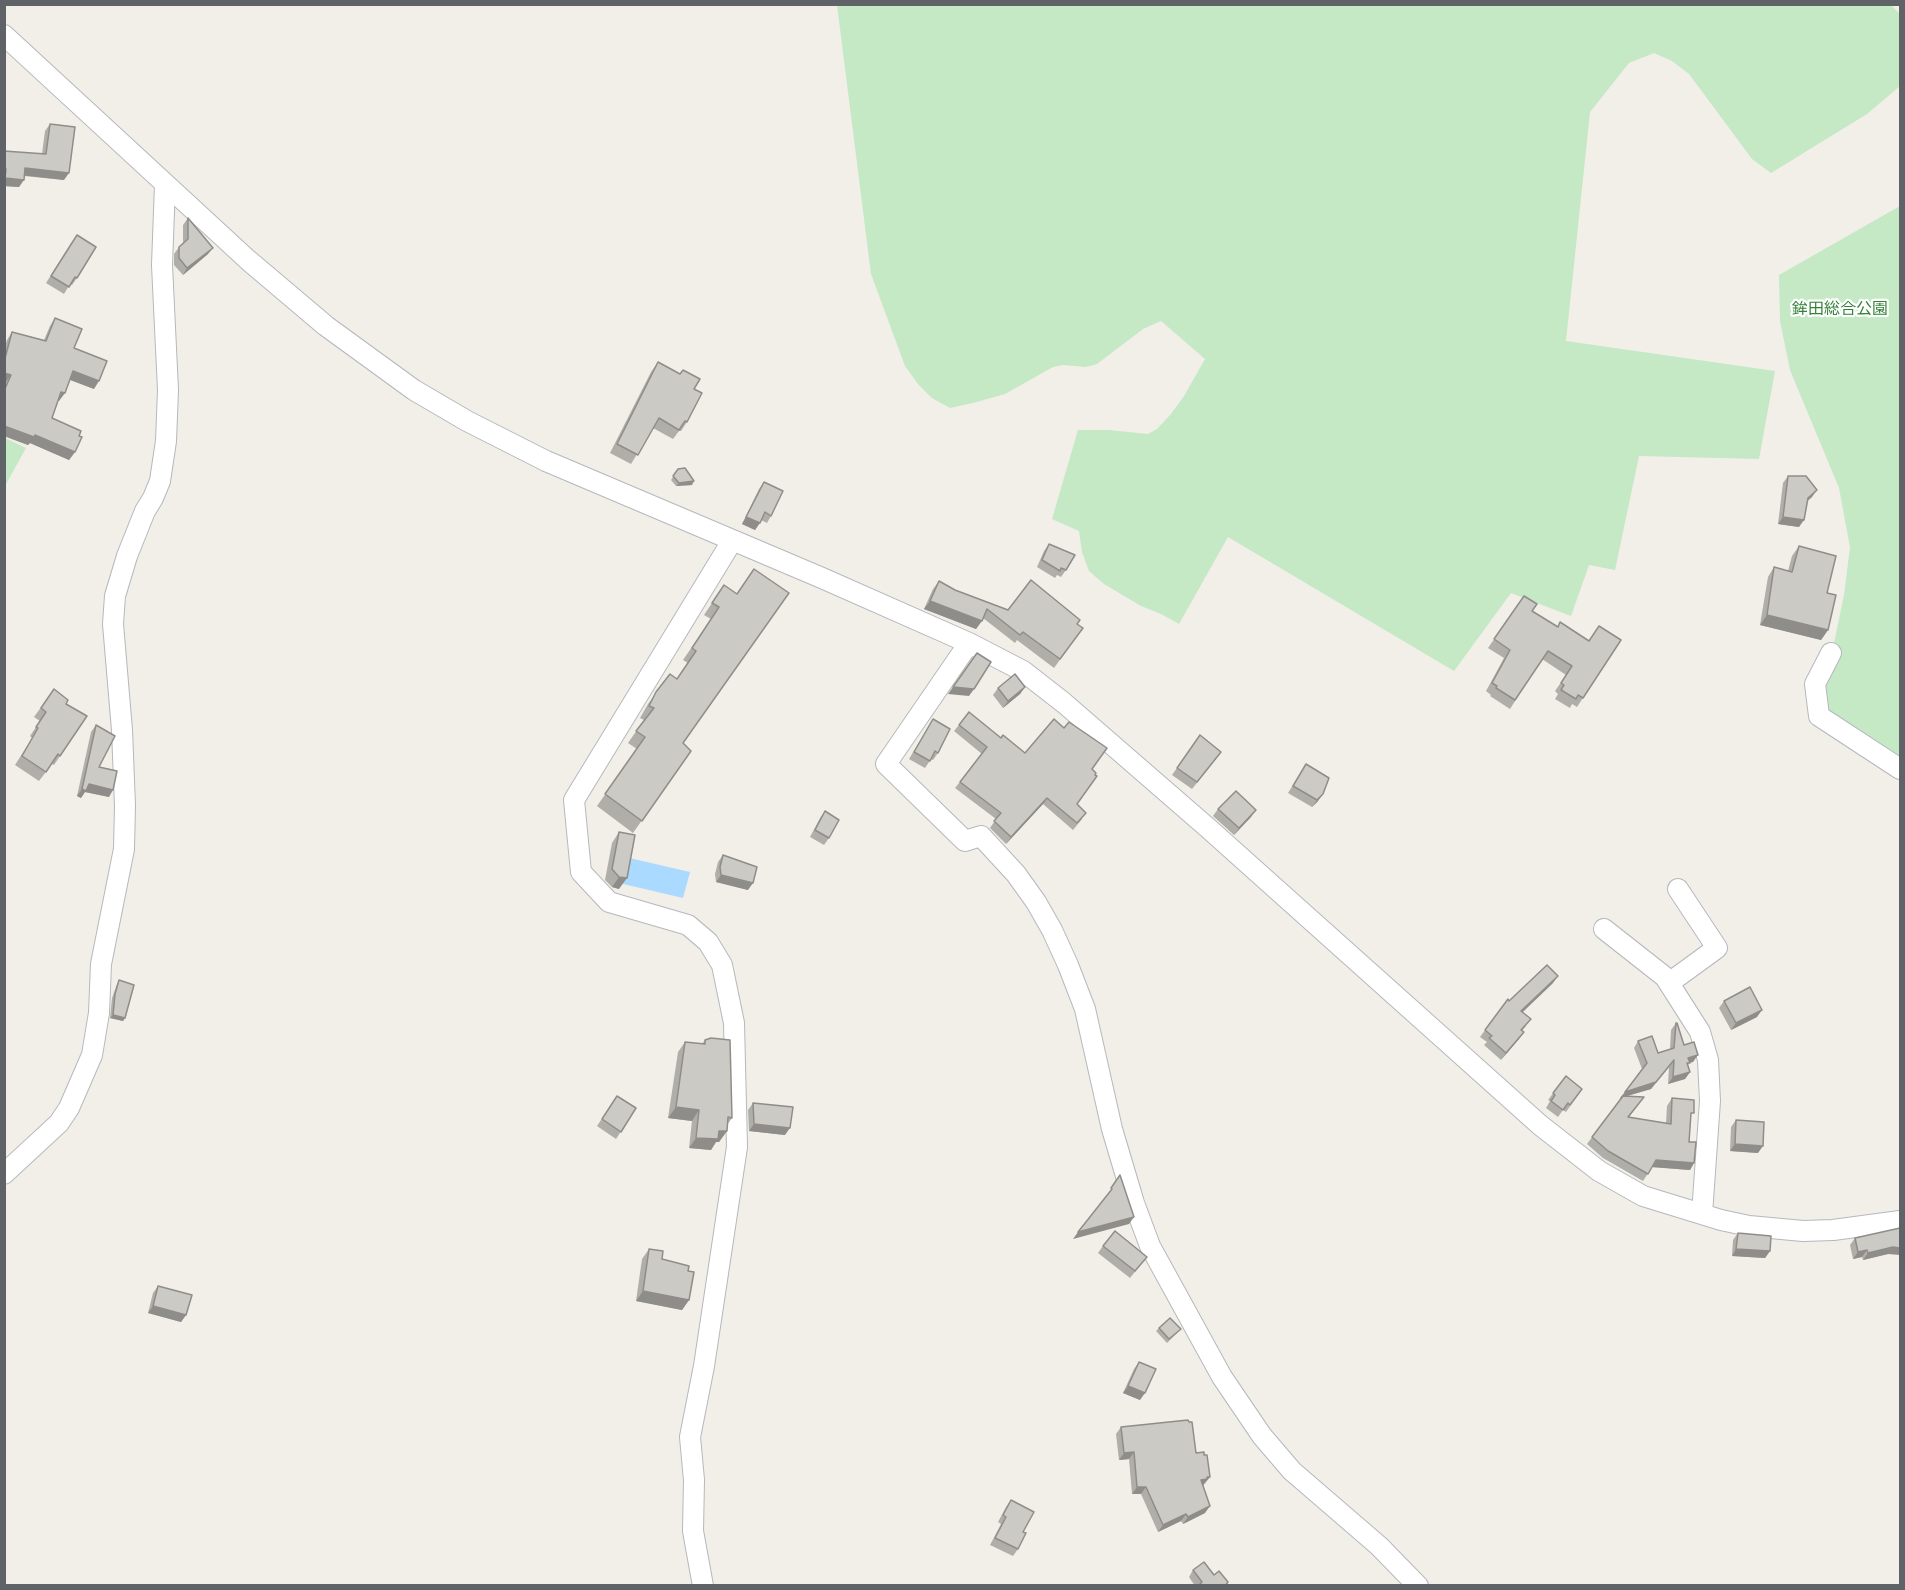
<!DOCTYPE html>
<meta charset="utf-8">
<style>
body{margin:0}
#map{position:relative;width:1905px;height:1590px;overflow:hidden;background:#f1efe8;font-family:Roboto,sans-serif}
canvas{display:block}
.frame{position:absolute;inset:0;border:6px solid #5f6368;pointer-events:none}
</style>
<div id="map">
<canvas width="1905" height="1590"></canvas>
<div class="frame"></div>
</div>
<script>
const c = document.querySelector('canvas').getContext('2d');
c.lineJoin = 'round';
function paint(path, color) { c.fillStyle = color; c.fill(path, 'evenodd'); }
const shape = rows => new Path2D(rows.map(r => 'M' + r).join(''));
function stroke(path, color, width, dash) { c.strokeStyle = color; c.lineWidth = width; c.lineCap = dash ? 'butt' : 'round'; c.setLineDash(dash || []); c.stroke(path); }
function label(font, color, halo, rows, align = 'center') {
  c.font = font + ' Roboto,"Noto Sans JP",sans-serif'; c.lineWidth = 4.5; c.setLineDash([]); c.textBaseline = 'middle'; c.strokeStyle = halo; c.fillStyle = color; for (const [text, x, y, turn = 0] of rows) {
    c.save(); c.translate(x, y); c.rotate((+turn || 0) * Math.PI / 180); c.textAlign = isNaN(turn) ? turn : align; if (halo) c.strokeText(text, 0, 0); c.fillText(text, 0, 0); c.restore();
  }
}
const green = shape([
 [837,5,1891,5,1900,14,1900,86,1867,114,1771,173,1752,159,1689,74,1672,61,1654,53,1629,63,1590,112,1566,341,1775,371,1759,459,1639,456,1615,570,1589,565,1571,616,1511,593,1454,671,1228,537,1179,624,1161,614,1141,606,1104,584,1089,571,1082,552,1079,531,1052,519,1078,430,1109,430,1148,434,1157,429,1171,414,1184,396,1205,359,1161,321,1143,329,1097,364,1086,367,1063,365,1053,367,1005,394,973,403,950,408,932,398,918,384,905,366,871,274],
 [1900,206,1900,769,1819,716,1844,595,1850,547,1839,488,1790,370,1780,321,1779,275],
 [5,438,26,448,5,486]
]);
const water = shape([
 [625,857,690,872,683,898,619,883]
]);
const minor = shape([
 [4,35,248,260,326,326,414,390,467,421,546,461,822,578,969,643,1023,671,1064,703,1208,828,1540,1125,1599,1171,1643,1196,1721,1220,1749,1226,1803,1231,1833,1230,1900,1221],
 [969,643,886,764,965,841,981,836,1016,874,1036,902,1052,930,1068,965,1085,1009,1112,1129,1134,1203,1150,1246,1222,1377,1262,1436,1292,1471,1379,1546,1418,1586],
 [1831,653,1815,684,1819,716,1900,769],
 [1604,929,1665,977,1700,1032,1708,1060,1710,1101,1702,1214],
 [1669,983,1717,948,1678,889],
 [4,1174,59,1123,69,1108,92,1055,99,1013,101,964,124,849,125,806,122,730,113,624,115,596,127,556,145,511,153,498,160,481,166,441,168,390,162,265,165,184],
 [703,1586,693,1531,694,1480,690,1437,704,1366,737,1147,734,1023,722,965,708,942,688,925,609,902,581,872,574,800,732,541]
]);
const wall = shape([
 [50,124,64,180,24,176,19,187,4,186,4,151,42,154,45,131],
 [188,218,208,254,183,275,174,265,174,254,179,247,183,243,183,225],
 [72,242,77,278,72,285,70,284,64,294,46,283],
 [55,318,74,348,94,389,70,380,59,401,58,400,52,418,79,436,75,452,69,460,30,443,28,445,4,436,4,349,7,340,12,332,44,340,50,326],
 [658,362,680,374,683,370,694,389,687,422,681,431,679,431,673,439,653,428,631,464,610,453,651,372],
 [678,469,692,485,676,486,671,480],
 [1788,476,1812,497,1807,501,1799,527,1778,524,1783,483],
 [764,482,771,516,767,523,761,520,755,530,742,524,759,489],
 [1049,544,1066,570,1061,577,1057,575,1055,578,1037,567,1044,551],
 [1799,546,1828,630,1821,640,1760,625,1768,577,1774,567,1788,571,1792,556],
 [939,581,955,590,1008,610,1077,624,1083,628,1054,668,1017,640,1015,643,983,618,976,629,924,609,933,589],
 [724,585,737,594,683,743,691,751,633,833,597,806,637,749,628,743,644,720,640,718,648,704,670,674,677,679,688,663,683,660,711,619,704,615],
 [1524,596,1532,611,1558,627,1589,641,1621,640,1577,707,1572,704,1570,708,1555,699,1558,694,1555,691,1566,675,1542,659,1510,709,1490,696,1491,695,1486,691,1504,658,1488,648],
 [1025,687,1020,694,1003,708,993,695,998,688],
 [54,689,66,704,87,716,54,765,52,764,39,781,15,765,32,738,30,736,40,721,34,717],
 [933,719,938,753,933,760,931,759,925,768,909,759],
 [96,725,99,767,109,797,85,792,81,798,77,796,91,732],
 [959,725,1001,738,1025,753,1092,770,1077,804,1082,819,1073,830,1043,804,1006,844,990,828,996,819,955,788,982,754,954,731],
 [1200,735,1216,759,1192,789,1172,775],
 [1306,764,1318,801,1312,807,1288,793],
 [1218,809,1251,817,1234,835,1213,816],
 [825,811,829,838,824,845,810,837,820,818],
 [619,832,619,889,612,887,605,880,612,843],
 [723,855,748,890,716,882,715,874,718,862],
 [119,980,125,1018,123,1021,110,1018,112,998,117,984],
 [1553,983,1523,1012,1526,1026,1522,1031,1524,1032,1501,1060,1484,1045,1487,1042,1480,1037,1508,999,1509,1001],
 [1724,1001,1757,1017,1731,1030,1719,1008],
 [1676,1023,1684,1045,1693,1062,1689,1063,1688,1065,1690,1072,1685,1079,1668,1084,1669,1067,1651,1089,1627,1096,1639,1104,1629,1117,1666,1123,1667,1106,1672,1098,1691,1117,1689,1142,1694,1163,1690,1170,1652,1167,1643,1181,1603,1158,1587,1144,1621,1098,1620,1098,1625,1092,1642,1069,1634,1048,1638,1041,1658,1053,1670,1049,1671,1030],
 [705,1040,732,1118,727,1125,727,1131,719,1142,716,1142,711,1150,689,1148,692,1121,668,1118,678,1052,685,1042,702,1044],
 [1566,1076,1582,1089,1566,1112,1563,1110,1558,1117,1546,1108,1550,1101,1548,1100],
 [617,1096,636,1108,616,1139,597,1126],
 [753,1103,785,1135,749,1131,748,1110],
 [1736,1120,1758,1153,1730,1151,1731,1127],
 [1738,1233,1770,1251,1765,1258,1732,1256,1733,1240],
 [1855,1238,1888,1254,1863,1260,1862,1257,1853,1259,1850,1245],
 [1103,1246,1147,1257,1130,1278,1098,1253],
 [649,1249,662,1259,688,1271,689,1300,682,1310,636,1301,642,1259],
 [158,1286,186,1315,181,1322,148,1313,153,1293],
 [1159,1328,1178,1332,1167,1343,1156,1331],
 [1139,1362,1140,1400,1123,1393,1134,1369],
 [1121,1427,1196,1453,1210,1477,1203,1486,1205,1513,1183,1524,1181,1521,1158,1532,1141,1494,1132,1494,1129,1459,1119,1460,1116,1434],
 [1011,1500,1023,1532,1018,1549,1013,1556,990,1545,1001,1524,998,1522,1006,1507],
 [1193,1570,1214,1575,1226,1586,1195,1586,1189,1577]
]);
const shadedWall = shape([
 [25,168,69,173,64,180,20,175],
 [5,178,24,180,19,187,4,186],
 [213,248,208,254,183,275,187,268],
 [73,371,99,381,94,389,68,379],
 [4,373,11,375,5,383,4,383],
 [61,392,65,393,59,401,56,399],
 [4,426,35,435,75,452,69,460,30,443,28,445,4,436],
 [694,481,692,485,676,486,679,483],
 [1817,490,1812,497,1803,505,1808,498],
 [746,517,760,523,755,530,742,524],
 [1783,517,1804,520,1799,527,1778,524],
 [930,601,982,621,976,629,924,609],
 [1767,615,1828,630,1821,640,1760,625],
 [953,687,974,689,969,696,948,694],
 [1025,687,1020,694,1003,708,1008,701],
 [89,784,113,790,109,797,85,792,81,798,77,796,82,789],
 [1323,794,1318,801,1312,807,1317,800],
 [1047,798,1043,804,1006,844,1011,837],
 [1256,810,1251,817,1234,835,1239,828],
 [721,875,753,883,748,890,716,882],
 [619,877,627,878,619,889,612,887],
 [1558,976,1553,983,1516,1018,1521,1011],
 [1762,1010,1757,1017,1731,1030,1736,1023],
 [113,1015,125,1018,123,1021,110,1018],
 [1524,1032,1519,1039,1501,1060,1506,1053],
 [1698,1055,1693,1062,1683,1064,1688,1058],
 [1674,1060,1651,1089,1620,1098,1625,1092],
 [1690,1072,1685,1079,1668,1084,1673,1077],
 [676,1107,699,1110,692,1121,668,1118],
 [754,1124,790,1128,785,1135,749,1131],
 [719,1131,727,1131,719,1142,716,1142,711,1150,689,1148,696,1138],
 [1735,1144,1763,1146,1758,1153,1730,1151],
 [1656,1160,1694,1163,1690,1170,1651,1167],
 [1134,1217,1129,1224,1073,1239,1078,1232],
 [1893,1247,1900,1248,1900,1255,1888,1254,1863,1260,1868,1253],
 [1736,1249,1770,1251,1765,1258,1732,1256],
 [1867,1250,1862,1257,1853,1259,1858,1252],
 [643,1291,689,1300,682,1310,636,1301],
 [153,1306,186,1315,181,1322,148,1313],
 [1128,1386,1145,1393,1140,1400,1123,1393],
 [1134,1452,1129,1459,1119,1460,1124,1453],
 [1207,1477,1210,1477,1202,1486,1201,1480],
 [1137,1487,1146,1487,1141,1494,1132,1494],
 [1210,1506,1205,1513,1183,1524,1188,1517],
 [1186,1514,1181,1521,1158,1532,1163,1525]
]);
const building = shape([
 [50,124,75,127,69,173,25,168,24,180,5,178,6,169,4,168,4,151,46,154,50,124],
 [188,218,213,248,187,268,179,258,179,247,188,239,188,218],
 [77,235,96,247,77,278,75,277,69,287,51,276,77,235],
 [55,318,82,329,74,348,107,361,99,381,73,371,65,393,61,392,52,418,81,431,79,436,82,437,75,452,35,435,34,437,4,426,4,391,11,375,4,373,4,362,12,332,46,341,55,318],
 [658,362,680,374,683,370,700,379,694,389,702,393,687,422,685,421,679,430,659,418,638,455,617,444,658,362],
 [685,468,694,481,679,483,673,476,678,469,685,468],
 [1788,476,1806,476,1817,490,1808,498,1804,520,1783,517,1788,476],
 [764,482,783,491,771,516,765,512,760,523,746,517,764,482],
 [1049,544,1075,555,1066,570,1061,568,1060,571,1042,560,1049,544],
 [1799,546,1836,556,1827,593,1836,595,1828,630,1767,615,1774,567,1792,572,1799,546],
 [754,569,789,593,683,743,691,751,642,821,605,794,645,737,636,731,654,708,649,706,656,692,670,674,677,679,696,651,692,648,719,607,712,603,724,585,737,594,754,569],
 [1031,580,1080,620,1077,624,1083,628,1060,659,1023,632,1020,635,987,609,982,621,930,601,939,581,955,590,1008,610,1031,580],
 [1524,596,1537,604,1532,611,1558,627,1560,622,1589,641,1599,626,1621,640,1583,698,1578,695,1576,699,1561,690,1564,685,1561,683,1572,666,1548,651,1515,700,1496,688,1497,686,1492,683,1510,650,1494,639,1524,596],
 [977,653,991,662,974,689,953,687,977,653],
 [1015,674,1025,687,1008,701,998,688,1015,674],
 [54,689,68,700,66,704,87,716,60,756,58,754,46,772,22,756,38,728,36,727,46,712,41,708,54,689],
 [969,712,1001,738,1003,735,1025,753,1054,719,1064,728,1069,722,1107,748,1092,769,1096,773,1095,775,1097,776,1077,804,1086,813,1077,823,1047,798,1011,837,994,821,1001,813,960,782,987,747,959,725,969,712],
 [933,719,950,729,938,753,935,751,930,761,914,752,933,719],
 [96,725,115,736,99,767,117,771,113,790,89,784,86,791,82,789,96,725],
 [1200,735,1221,752,1197,782,1177,768,1200,735],
 [1306,764,1329,778,1323,794,1317,800,1293,786,1306,764],
 [1236,791,1256,810,1239,828,1218,809,1236,791],
 [825,811,839,820,829,838,815,830,825,811],
 [619,832,635,835,627,878,619,877,612,869,619,832],
 [723,855,757,867,753,883,721,875,720,867,723,855],
 [1547,965,1558,976,1521,1011,1531,1019,1521,1030,1524,1032,1506,1053,1489,1038,1492,1036,1485,1030,1508,999,1509,1001,1547,965],
 [119,980,134,985,125,1018,113,1015,115,994,119,980],
 [1750,987,1762,1010,1736,1023,1724,1001,1750,987],
 [1676,1023,1677,1023,1684,1045,1694,1042,1698,1055,1688,1058,1690,1063,1687,1063,1690,1072,1673,1077,1674,1060,1656,1082,1625,1092,1647,1063,1638,1041,1652,1036,1658,1053,1674,1048,1676,1023],
 [711,1038,730,1040,732,1118,728,1117,727,1131,719,1131,718,1139,696,1138,699,1110,676,1107,685,1042,705,1044,705,1040,711,1038],
 [1566,1076,1582,1089,1570,1105,1568,1103,1563,1110,1551,1101,1555,1095,1553,1093,1566,1076],
 [617,1096,636,1108,621,1132,602,1119,617,1096],
 [1623,1096,1644,1097,1628,1117,1671,1124,1672,1098,1694,1100,1694,1113,1691,1113,1689,1142,1696,1142,1694,1163,1656,1160,1648,1174,1608,1151,1592,1137,1623,1096],
 [753,1103,793,1107,790,1128,754,1124,753,1103],
 [1736,1120,1764,1122,1763,1146,1735,1144,1736,1120],
 [1120,1175,1134,1217,1078,1232,1112,1189,1111,1188,1120,1175],
 [1900,1228,1900,1248,1893,1247,1868,1253,1867,1250,1858,1252,1855,1238,1900,1228],
 [1115,1231,1147,1257,1135,1271,1103,1246,1115,1231],
 [1738,1233,1771,1236,1770,1251,1736,1249,1738,1233],
 [649,1249,663,1251,662,1259,689,1266,688,1271,694,1272,689,1300,643,1291,649,1249],
 [158,1286,192,1295,186,1315,153,1306,158,1286],
 [1170,1318,1181,1329,1169,1339,1159,1328,1170,1318],
 [1139,1362,1156,1369,1145,1393,1128,1386,1139,1362],
 [1188,1420,1189,1422,1192,1422,1196,1453,1204,1452,1204,1455,1207,1455,1210,1477,1207,1477,1207,1479,1201,1480,1210,1506,1188,1517,1186,1514,1163,1525,1146,1487,1137,1487,1134,1452,1124,1453,1121,1427,1188,1420],
 [1011,1500,1034,1512,1023,1532,1026,1533,1018,1549,995,1538,1006,1517,1003,1515,1011,1500],
 [1204,1562,1214,1575,1219,1571,1228,1582,1225,1586,1198,1586,1202,1582,1193,1570,1204,1562]
]);
const parkNames = [
 ["鉾田総合公園",1840,310]
];
paint(green, '#c5e8c5');
paint(water, '#aadaff');
stroke(minor, '#b5b8bc', 22);
stroke(minor, '#fff', 20);
paint(wall, '#afaea9');
paint(shadedWall, '#8f8d8a');
paint(building, '#cccac5');
stroke(building, '#8f8d8a', 1.5);
label('16px', '#348238', '#fff', parkNames);
</script>
